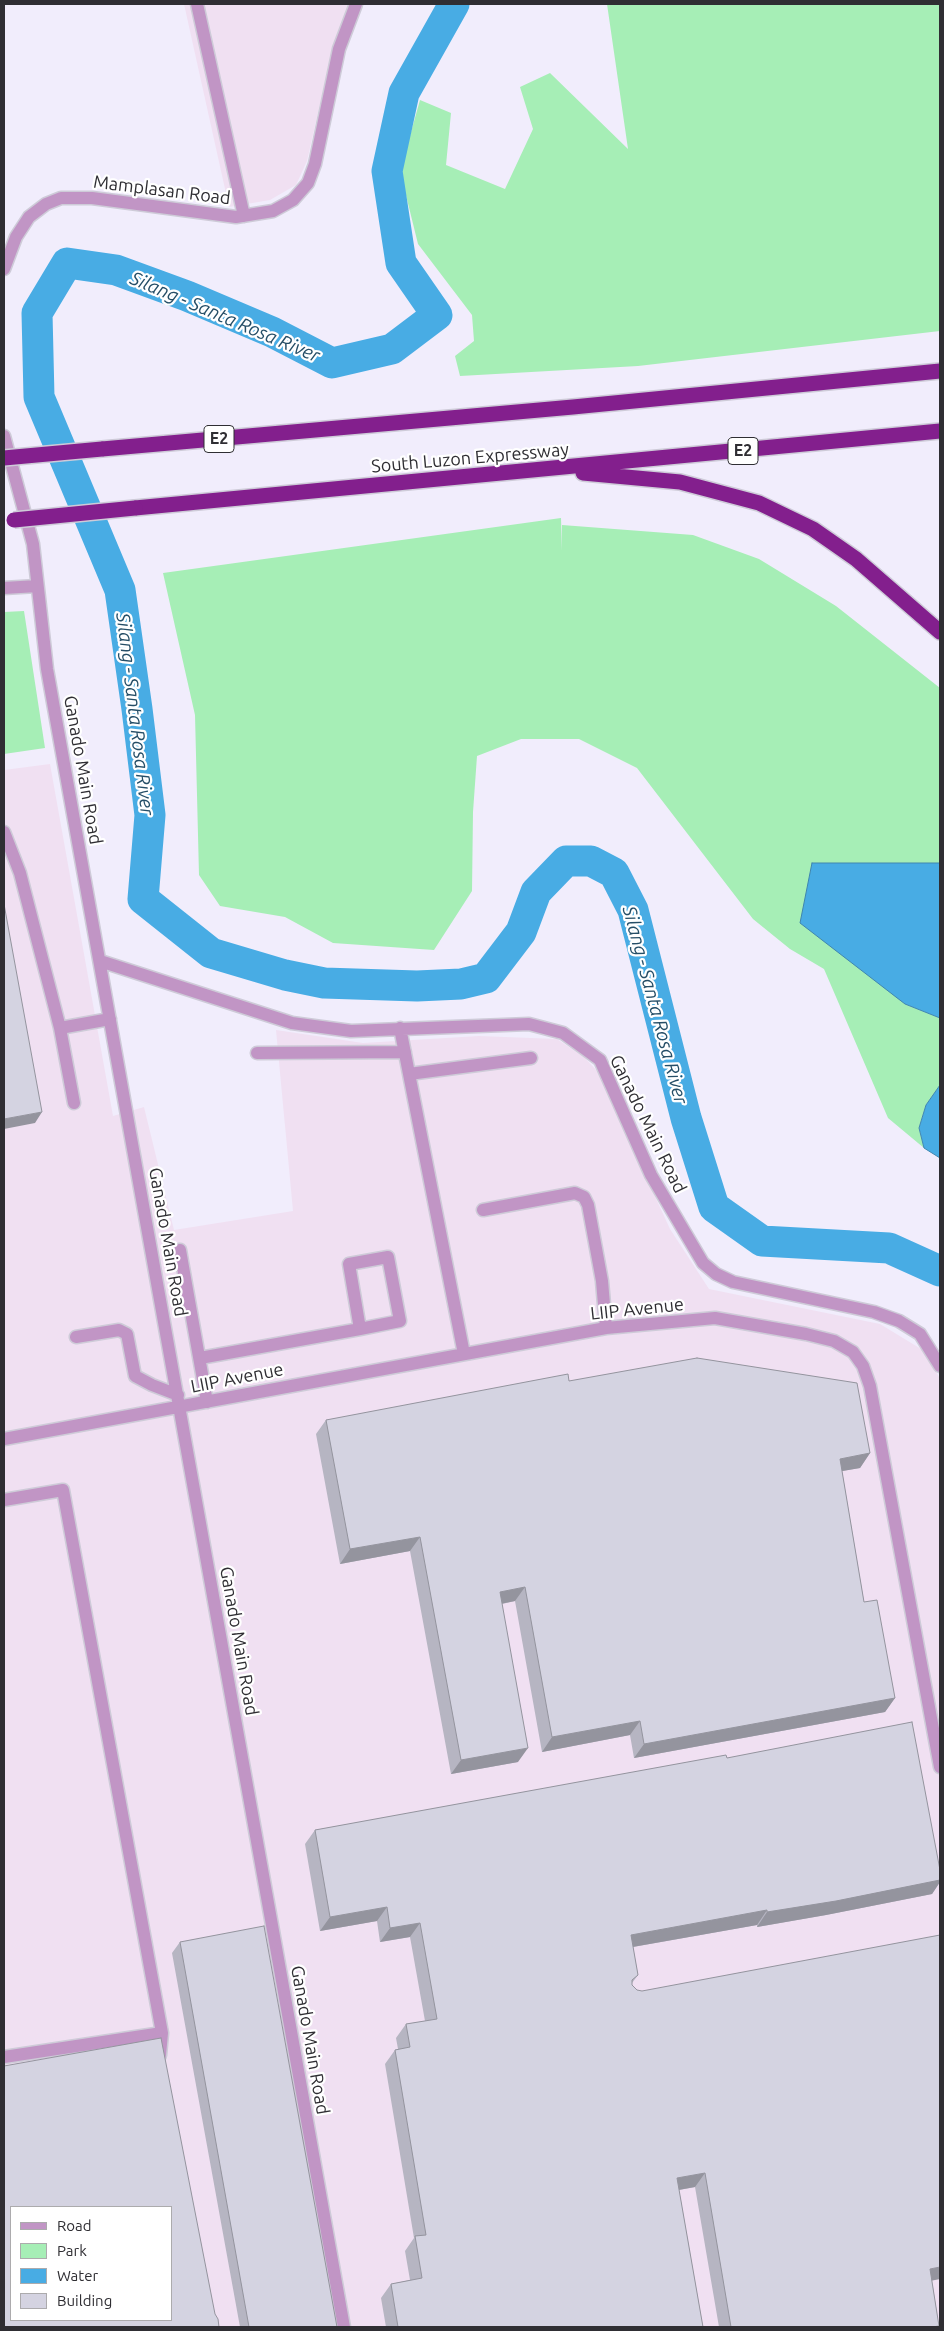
<!DOCTYPE html>
<style>
body{margin:0}
#map{position:relative;width:944px;height:2331px;overflow:hidden;background:#f1edfc;font-family:Ubuntu,sans-serif}
canvas{display:block}
.frame{position:absolute;inset:0;border:5px solid #2f2e33;pointer-events:none}
.legend{position:absolute;left:10px;top:2206px;width:162px;height:115px;box-sizing:border-box;background:#fff;border:1px solid #acabad;margin:0;padding:6px 9px;list-style:none;font-size:15px;color:#2f2e33}
.legend li{display:flex;align-items:center;gap:10px;height:25px}
.legend b{width:25px;border:1px solid #acabad}
</style>
<div id="map">
<canvas width="944" height="2331"></canvas>
<div class="frame"></div>
<ul class="legend">
<li><b style="height:6px;background:#c195c5"></b>Road</li>
<li><b style="height:14px;background:#a6eeb6"></b>Park</li>
<li><b style="height:14px;background:#48ace4"></b>Water</li>
<li><b style="height:14px;background:#d4d3e1"></b>Building</li>
</ul>
</div>
<script>
const c = document.querySelector('canvas').getContext('2d');
c.lineJoin = 'round';
function paint(path, color) { c.fillStyle = color; c.fill(path, 'evenodd'); }
const shape = rows => new Path2D(rows.map(r => 'M' + r).join(''));
function stroke(path, color, width, dash) { c.strokeStyle = color; c.lineWidth = width; c.lineCap = dash ? 'butt' : 'round'; c.setLineDash(dash || []); c.stroke(path); }
function label(font, color, halo, rows, align = 'center') {
  c.font = font + ' Ubuntu,sans-serif'; c.lineWidth = 4.5; c.setLineDash([]); c.textBaseline = 'middle'; c.strokeStyle = halo; c.fillStyle = color; for (const [text, x, y, turn = 0] of rows) {
    c.save(); c.translate(x, y); c.rotate((+turn || 0) * Math.PI / 180); c.textAlign = isNaN(turn) ? turn : align; if (halo) c.strokeText(text, 0, 0); c.fillText(text, 0, 0); c.restore();
  }
}
const industrial = shape([
 [184,4,348,4,328,69,307,161,296,185,270,200,229,207],
 [50,764,113,1116,144,1107,174,1230,293,1211,276,1030,363,1043,479,1036,557,1039,584,1057,598,1072,670,1229,709,1289,880,1324,926,1352,940,1379,940,2327,4,2327,4,770],
 [11,2207,171,2207,171,2320,11,2320]
]);
const green = shape([
 [607,4,940,4,940,331,638,366,460,376,455,356,474,341,472,315,418,244,400,171,420,100,451,113,446,165,505,189,533,129,520,87,550,73,628,149],
 [561,518,562,551,562,525,693,535,759,559,836,606,940,688,940,863,812,863,905,1004,940,1018,940,1085,926,1105,919,1128,924,1148,888,1118,824,969,790,949,753,919,637,768,579,739,521,739,477,756,473,812,472,891,434,950,333,943,285,917,220,906,199,875,195,715,163,573],
 [24,611,45,748,4,754,4,612]
]);
const water = shape([
 [812,863,940,863,940,1018,905,1004,800,923,812,863],
 [940,1085,940,1158,924,1148,919,1128,926,1105,940,1085]
]);
const river = shape([
 [454,4,404,93,387,171,401,263,437,315,392,349,332,363,272,332,187,296,116,270,67,263,37,313,39,397,120,590,137,709,150,815,143,899,211,953,285,975,324,983,417,986,461,984,486,978,521,932,536,892,566,861,591,861,614,873,633,910,686,1118,714,1207,762,1241,889,1248,940,1271]
]);
const minor = shape([
 [197,4,244,216],
 [4,269,16,237,29,217,46,204,61,198,92,198,236,217,273,211,293,200,308,183,315,164,339,49,356,4],
 [4,436,33,544,47,669,344,2327],
 [4,588,37,586],
 [4,832,20,873,60,1028,110,1019],
 [100,961,292,1023,351,1031,529,1024,563,1033,600,1060,651,1175,703,1263,716,1274,733,1282,874,1312,899,1321,920,1334,940,1366],
 [60,1028,74,1103],
 [400,1028,464,1354],
 [257,1053,405,1052],
 [409,1074,531,1058],
 [483,1210,575,1193,584,1197,588,1205,602,1281,606,1328],
 [180,1250,207,1402],
 [76,1337,119,1330,127,1334,135,1376,152,1385,178,1395],
 [200,1358,360,1329,400,1321,388,1257,349,1264,360,1329],
 [4,1439,606,1328,715,1318,806,1334,834,1341,853,1352,863,1366,870,1386,940,1767],
 [4,1500,63,1490,162,2033,160,2055],
 [4,2057,162,2033]
]);
const highway = shape([
 [102,449,573,407,940,371],
 [583,473,680,482,759,503,813,529,856,559,940,632],
 [135,508,940,431]
]);
const highwayBridge = shape([
 [4,458,102,449],
 [14,520,135,508]
]);
const wall = shape([
 [569,1381,870,1453,860,1468,842,1471,864,1602,895,1698,885,1712,634,1758,630,1735,542,1752,515,1601,502,1604,518,1762,451,1774,410,1551,340,1564,316,1434,326,1420],
 [727,1758,940,1870,940,1882,932,1894,826,1915,757,1927,757,1925,633,1947,638,1975,632,1983,632,1985,932,2281,939,2326,938,2327,719,2327,695,2187,679,2190,703,2327,386,2327,381,2298,391,2284,410,2280,405,2251,414,2238,385,2064,395,2050,398,2049,396,2038,406,2024,425,2021,410,1937,380,1942,377,1921,320,1931,305,1844,315,1830],
 [180,1942,337,2327,240,2327,172,1953]
]);
const shadedWall = shape([
 [42,1112,35,1123,4,1129,4,1119],
 [870,1453,860,1468,831,1473,840,1459],
 [420,1537,410,1551,340,1564,350,1549],
 [525,1587,515,1601,490,1606,500,1592],
 [895,1698,885,1712,634,1758,644,1744],
 [640,1721,630,1735,542,1752,552,1737],
 [528,1748,518,1762,451,1774,461,1760],
 [940,1880,940,1882,932,1894,826,1915,757,1927,767,1912],
 [387,1907,377,1921,320,1931,330,1917],
 [767,1910,757,1925,621,1949,631,1935],
 [420,1923,410,1937,380,1942,390,1928],
 [705,2173,695,2187,667,2192,677,2178],
 [940,2267,940,2279,920,2283,930,2269]
]);
const building = shape([
 [4,904,42,1112,4,1119,4,904],
 [697,1358,857,1383,870,1453,840,1459,864,1602,877,1600,895,1698,644,1744,640,1721,552,1737,525,1587,500,1592,528,1748,461,1760,420,1537,350,1549,326,1420,568,1374,569,1381,697,1358],
 [912,1722,940,1870,940,1880,836,1901,767,1912,767,1910,631,1935,638,1975,632,1980,632,1985,637,1990,642,1991,940,1935,940,2267,930,2269,939,2326,932,2327,731,2327,705,2173,677,2178,703,2327,398,2327,391,2284,422,2278,415,2236,426,2235,395,2050,410,2047,406,2024,437,2019,420,1923,390,1928,387,1907,330,1917,315,1830,726,1755,727,1758,912,1722],
 [264,1926,337,2327,249,2327,180,1942,264,1926],
 [161,2038,215,2314,218,2319,219,2327,4,2327,4,2066,161,2038],
 [11,2207,171,2207,171,2320,11,2320,11,2207]
]);
const shields = [
 [219,439,30],
 [743,451,30]
];
const shieldNames = [
 ["E2",219,439],
 ["E2",743,451]
];
const streetNames = [
 ["Mamplasan Road",162,190,7],
 ["South Luzon Expressway",470,458,-5],
 ["Ganado Main Road",83,770,80],
 ["Ganado Main Road",648,1124,64],
 ["Ganado Main Road",168,1242,80],
 ["LIIP Avenue",637,1309,-6],
 ["LIIP Avenue",237,1378,-11],
 ["Ganado Main Road",239,1641,80],
 ["Ganado Main Road",310,2040,80]
];
const waterNames = [
 ["Silang - Santa Rosa River",225,317,23],
 ["Silang - Santa Rosa River",135,714,83],
 ["Silang - Santa Rosa River",655,1005,75]
];
paint(industrial, '#f0e0f2');
paint(green, '#a6eeb6');
paint(water, '#48ace4');
stroke(water, '#4086af', 1);
stroke(river, '#48ace4', 31);
stroke(minor, '#cecbd8', 15);
stroke(highway, '#cecbd8', 18);
stroke(minor, '#c195c5', 12);
stroke(highway, '#831f8d', 15);
stroke(highwayBridge, '#cecbd8', 18, []);
stroke(highwayBridge, '#831f8d', 15);
paint(wall, '#b6b5c2');
paint(shadedWall, '#94949e');
paint(building, '#d4d3e1');
stroke(building, '#94949e', 1);
for (const [x, y, w] of shields) { const box = new Path2D(); box.roundRect(x - w / 2, y - 13.5, w, 27, 4); c.fillStyle = '#fff'; c.fill(box); stroke(box, '#2f2e33', 1); }
label('bold 16px', '#2f2e33', null, shieldNames);
label('18px', '#2f2e33', '#fff', streetNames);
label('italic 19px', '#254e67', '#fff', waterNames);
</script>
